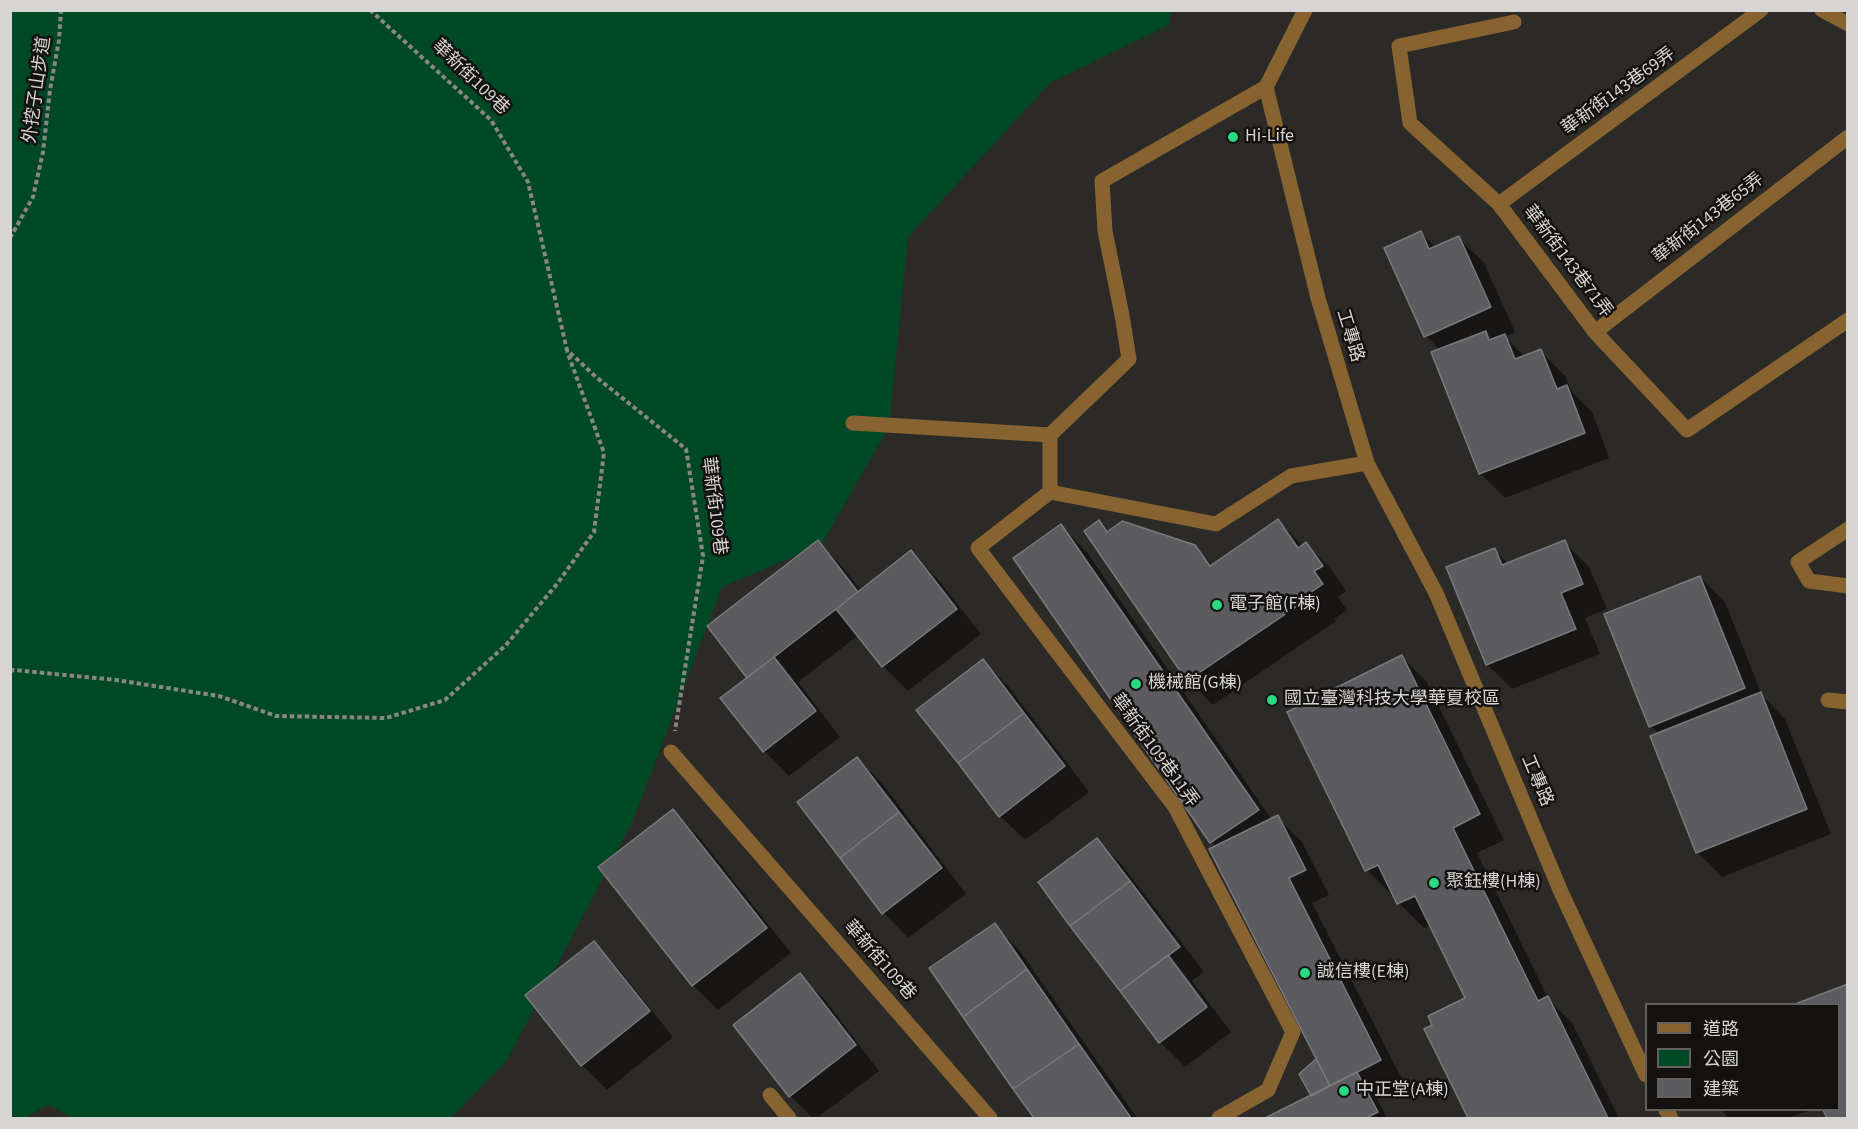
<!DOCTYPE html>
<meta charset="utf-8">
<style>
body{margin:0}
#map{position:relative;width:1858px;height:1129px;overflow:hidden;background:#2c2a26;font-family:"Source Sans 3","Noto Sans TC",sans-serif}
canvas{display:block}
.frame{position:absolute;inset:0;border:12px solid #d6d5d3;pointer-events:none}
.legend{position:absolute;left:1645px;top:1003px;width:195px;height:108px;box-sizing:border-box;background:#141211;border:2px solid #62605f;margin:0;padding:8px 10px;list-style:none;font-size:18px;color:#d6d5d3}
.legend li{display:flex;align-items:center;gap:12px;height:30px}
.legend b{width:30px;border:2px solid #62605f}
</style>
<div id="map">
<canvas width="1858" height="1129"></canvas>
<div class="frame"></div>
<ul class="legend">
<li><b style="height:8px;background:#866331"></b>道路</li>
<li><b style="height:16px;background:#004826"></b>公園</li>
<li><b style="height:16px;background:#5c5b5f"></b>建築</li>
</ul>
</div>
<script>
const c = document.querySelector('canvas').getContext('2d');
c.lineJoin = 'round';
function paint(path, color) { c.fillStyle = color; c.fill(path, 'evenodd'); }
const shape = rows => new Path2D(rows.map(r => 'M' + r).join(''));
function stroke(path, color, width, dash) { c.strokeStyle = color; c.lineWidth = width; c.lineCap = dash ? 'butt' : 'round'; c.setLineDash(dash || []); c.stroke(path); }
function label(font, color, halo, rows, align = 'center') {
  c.font = font + ' "Source Sans 3","Noto Sans TC",sans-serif'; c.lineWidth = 5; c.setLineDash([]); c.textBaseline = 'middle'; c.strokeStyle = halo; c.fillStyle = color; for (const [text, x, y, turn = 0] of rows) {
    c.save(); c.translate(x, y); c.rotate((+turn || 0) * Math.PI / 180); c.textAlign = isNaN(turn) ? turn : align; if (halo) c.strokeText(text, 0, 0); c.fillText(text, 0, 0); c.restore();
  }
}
const green = shape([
 [10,11,1171,11,1169,25,1050,83,908,237,889,427,821,545,722,587,632,823,507,1060,451,1118,74,1118,48,1105,24,1118,11,1118]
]);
const shadow = shape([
 [1421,233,1436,248,1459,238,1484,263,1515,332,1505,337,1525,357,1540,351,1565,376,1572,392,1592,412,1609,458,1505,498,1480,473,1440,350,1426,336],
 [1278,521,1303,546,1306,544,1331,569,1346,591,1338,597,1347,610,1334,619,1336,621,1213,705,1188,680,1099,522,1109,532,1194,546,1213,565],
 [1061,526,1086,551,1272,820,1277,817,1302,842,1329,895,1312,903,1405,1085,1377,1099,1387,1118,1269,1118,1313,1096,1316,1062,1321,1066,1216,847,1015,558],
 [818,542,843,567,861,591,911,552,936,577,981,634,908,691,883,666,859,635,798,682,840,737,789,776,764,751,722,698,749,678],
 [1564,542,1589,567,1607,609,1585,618,1600,654,1512,689,1487,664,1495,550,1508,564],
 [1700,577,1725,602,1762,695,1785,719,1831,834,1722,877,1697,852,1659,734,1650,726],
 [1402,657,1427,682,1504,840,1477,853,1549,1000,1572,1023,1619,1118,1469,1118,1426,1030,1467,999,1431,925,1424,928,1399,903,1394,894,1392,895,1367,870],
 [983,661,1008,686,1089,792,1025,840,1000,816],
 [857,759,882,783,966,894,908,938,884,913],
 [673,811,698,836,791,953,718,1010,693,985,600,867],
 [1097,840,1122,865,1204,972,1192,981,1231,1032,1185,1067,1160,1042],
 [994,925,1019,950,1137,1118,1036,1118,931,968],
 [593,943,618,968,673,1037,607,1090,582,1065],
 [800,975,825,1000,879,1071,817,1118,813,1118,790,1096],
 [1848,985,1848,1118,1829,1118,1825,1110,1838,1110,1838,1004,1799,1004],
 [1721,1110,1811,1110,1788,1118,1729,1118]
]);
const building = shape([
 [1421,231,1429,249,1459,236,1491,307,1424,337,1384,248,1421,231],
 [1486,331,1489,340,1505,334,1515,359,1541,349,1557,389,1567,385,1585,433,1479,474,1431,352,1486,331],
 [1278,519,1298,548,1306,542,1323,566,1314,571,1323,584,1310,593,1312,596,1187,681,1084,531,1099,520,1107,532,1122,521,1195,545,1210,566,1278,519],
 [1061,524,1259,810,1210,843,1013,558,1061,524],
 [818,540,858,592,747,678,707,626,818,540],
 [1565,540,1583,584,1561,593,1576,629,1486,665,1446,567,1495,548,1502,565,1565,540],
 [911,550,957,609,882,667,836,609,911,550],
 [1700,576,1745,688,1649,727,1604,614,1700,576],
 [1402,655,1480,814,1453,828,1538,1001,1548,996,1608,1118,1468,1118,1424,1029,1432,1025,1428,1016,1465,998,1415,896,1397,904,1378,865,1365,871,1287,712,1402,655],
 [774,657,816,711,763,752,720,698,774,657],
 [983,659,1024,713,958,763,916,710,983,659],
 [1761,692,1807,809,1696,853,1650,736,1761,692],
 [1024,713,1065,766,999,817,958,763,1024,713],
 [857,757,899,812,840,858,797,802,857,757],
 [673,809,767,928,692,986,598,867,673,809],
 [899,812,942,868,882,914,840,858,899,812],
 [1278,815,1306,870,1289,878,1381,1060,1330,1086,1209,849,1278,815],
 [1097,838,1130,881,1070,926,1038,882,1097,838],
 [1130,881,1180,947,1120,991,1070,926,1130,881],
 [995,923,1027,969,963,1017,929,968,995,923],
 [594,941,650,1011,581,1066,525,995,594,941],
 [1168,955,1207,1007,1159,1043,1120,991,1168,955],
 [1027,969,1079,1044,1013,1089,963,1017,1027,969],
 [800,973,856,1045,789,1097,733,1025,800,973],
 [1848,984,1848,1118,1827,1118,1823,1110,1838,1110,1838,1004,1795,1004,1848,984],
 [1079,1044,1131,1118,1034,1118,1013,1089,1079,1044],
 [1316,1059,1330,1086,1311,1096,1299,1074,1316,1059],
 [1357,1072,1378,1112,1366,1118,1265,1118,1357,1072]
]);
const path = shape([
 [370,10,491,120,528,182,567,350,596,377,686,449,703,556,675,731],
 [10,238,33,197,43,152,50,90,59,40,61,10],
 [10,671,14,670,116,680,219,696,276,716,386,718,445,700,506,645,557,584,594,532,604,453,567,351]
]);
const minor = shape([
 [1822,10,1848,24],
 [1514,22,1399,46,1410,123,1499,204,1595,332,1687,430,1848,320],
 [1266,87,1318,298,1367,463,1436,593,1561,892,1646,1075],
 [1266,87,1305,10],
 [1499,204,1761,10],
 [1595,332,1848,137],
 [853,423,1050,435],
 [1050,492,978,548,1175,807,1293,1032,1268,1090,1219,1118],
 [1050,492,1050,435,1129,359,1122,315,1105,231,1102,181,1266,87],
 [1050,492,1216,524,1291,476,1367,463],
 [1848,529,1798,562,1809,581,1848,586],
 [1828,700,1848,702],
 [671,752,990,1118],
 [770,1095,789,1118],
 [1666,1110,1671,1118]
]);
const markers = [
 [1233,137,6,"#2bd884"],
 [1217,605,6,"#2bd884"],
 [1136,684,6,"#2bd884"],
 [1272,700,6,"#2bd884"],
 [1434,883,6,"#2bd884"],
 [1305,973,6,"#2bd884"],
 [1344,1091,6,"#2bd884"]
];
const streetNames = [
 ["華新街109巷",470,78,44],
 ["外挖子山步道",38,90,-82],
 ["華新街143巷69弄",1619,92,-36],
 ["華新街143巷65弄",1709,219,-38],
 ["華新街143巷71弄",1567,262,53],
 ["工專路",1349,336,73],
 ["華新街109巷",713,506,83],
 ["華新街109巷11弄",1154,751,54],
 ["工專路",1536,781,67],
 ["華新街109巷",879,961,49]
];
const poiNames = [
 ["Hi-Life",1245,137],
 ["電子館(F棟)",1229,605],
 ["機械館(G棟)",1148,684],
 ["國立臺灣科技大學華夏校區",1284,700],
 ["聚鈺樓(H棟)",1446,883],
 ["誠信樓(E棟)",1317,973],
 ["中正堂(A棟)",1356,1091]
];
paint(green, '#004826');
paint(shadow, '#0007');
paint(building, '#5c5b5f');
stroke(building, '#7a797d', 1.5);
stroke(path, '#898784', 4, [4.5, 3]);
stroke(minor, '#866331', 15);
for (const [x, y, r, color] of markers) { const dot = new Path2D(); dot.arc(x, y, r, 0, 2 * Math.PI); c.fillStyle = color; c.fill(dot); stroke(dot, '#141211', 2); }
label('18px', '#d6d5d3', '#141211', streetNames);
label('18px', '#d6d5d3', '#141211', poiNames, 'left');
</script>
